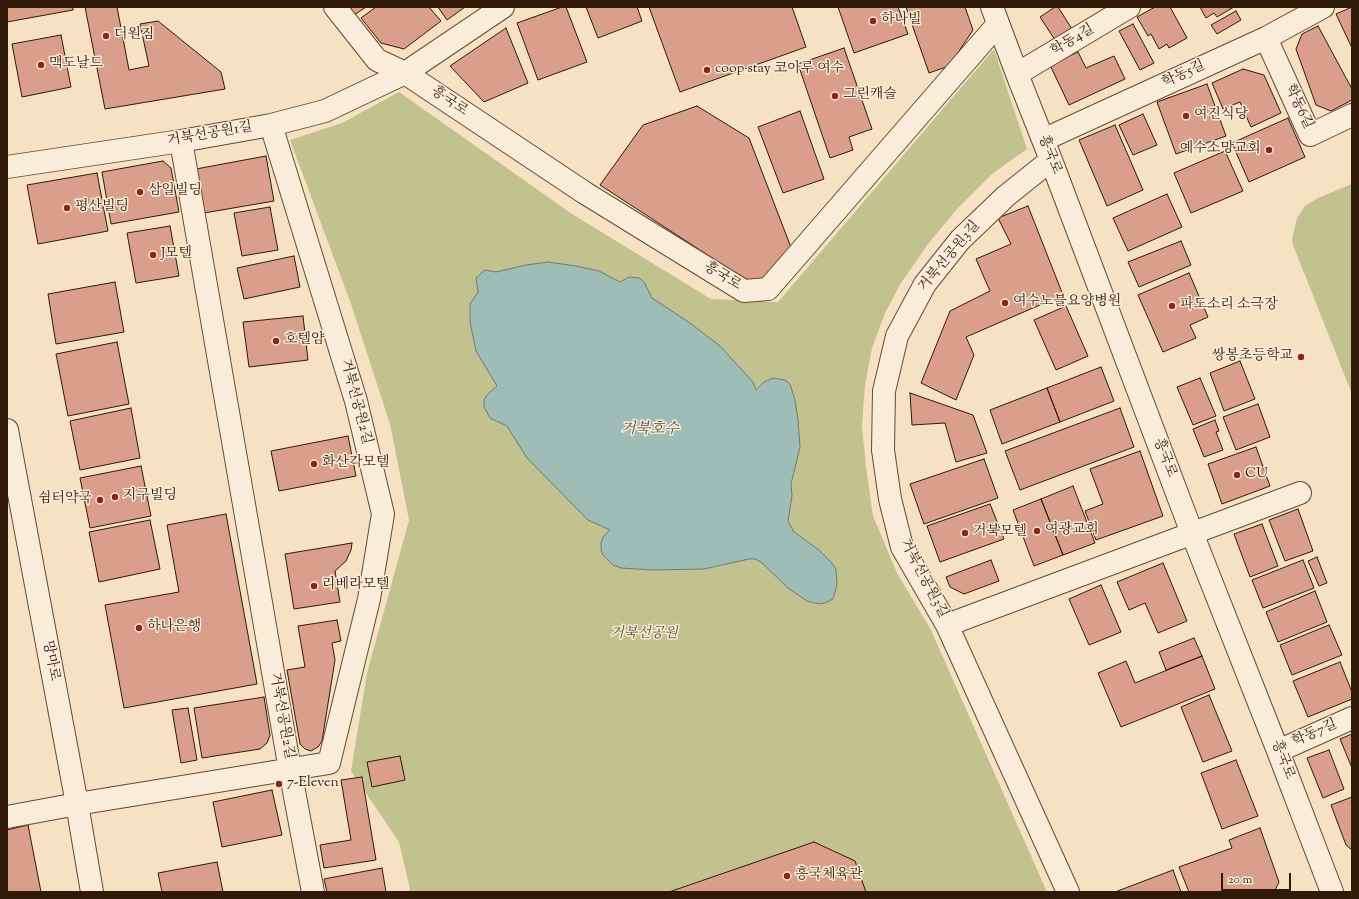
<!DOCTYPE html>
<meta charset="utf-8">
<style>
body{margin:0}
#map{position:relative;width:1359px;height:899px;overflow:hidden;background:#f6e2c3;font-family:"Sorts Mill Goudy",serif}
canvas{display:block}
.frame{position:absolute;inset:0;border:8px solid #301906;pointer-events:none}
.scale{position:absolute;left:1221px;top:873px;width:70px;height:18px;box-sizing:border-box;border:2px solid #301906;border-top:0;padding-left:5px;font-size:12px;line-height:14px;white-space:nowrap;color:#301906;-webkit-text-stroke:3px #f9ecd8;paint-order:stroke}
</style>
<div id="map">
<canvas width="1359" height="899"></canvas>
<div class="frame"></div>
<div class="scale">20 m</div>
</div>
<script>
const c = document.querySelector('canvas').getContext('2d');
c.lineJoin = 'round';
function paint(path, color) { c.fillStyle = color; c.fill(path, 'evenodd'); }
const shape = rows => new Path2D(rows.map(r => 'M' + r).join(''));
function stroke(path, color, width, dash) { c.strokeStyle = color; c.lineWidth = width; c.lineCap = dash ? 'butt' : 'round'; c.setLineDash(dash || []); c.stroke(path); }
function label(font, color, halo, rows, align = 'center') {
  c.font = font + ' "Sorts Mill Goudy","Noto Serif KR",serif'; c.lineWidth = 3; c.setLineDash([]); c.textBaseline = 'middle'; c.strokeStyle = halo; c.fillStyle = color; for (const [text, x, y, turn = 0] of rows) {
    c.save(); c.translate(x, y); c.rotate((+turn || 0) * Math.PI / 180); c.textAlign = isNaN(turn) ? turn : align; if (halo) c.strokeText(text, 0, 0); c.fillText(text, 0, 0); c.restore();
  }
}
const green = shape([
 [994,49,1027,149,992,174,957,209,928,244,901,283,885,313,872,348,865,385,862,426,866,467,873,516,897,573,931,630,1047,892,408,892,410,889,399,842,351,771,367,673,409,520,390,424,351,304,290,140,342,123,399,92,572,214,711,299,778,302],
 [1352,184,1352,394,1293,245,1292,239,1297,218,1305,206,1318,198]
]);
const water = shape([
 [548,262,576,266,599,271,620,282,629,277,639,278,644,282,652,298,690,323,720,346,753,382,756,390,764,382,773,378,785,380,790,384,795,400,798,419,800,447,791,484,792,496,788,521,794,532,819,550,832,563,836,569,837,585,833,599,825,603,819,604,807,601,788,588,761,562,755,559,749,559,704,569,652,570,621,568,613,565,603,555,601,550,601,543,603,537,610,530,588,520,527,458,507,426,490,418,484,407,484,400,487,395,497,386,476,351,470,322,470,304,478,292,476,278,485,270,496,272,526,265,548,262]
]);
const building = shape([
 [7,7,73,7,73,10,7,22,7,7],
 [85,7,117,7,129,70,149,66,140,24,158,21,221,72,225,89,105,109,85,7],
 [346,7,366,7,353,16,346,7],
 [376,7,429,7,441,21,404,49,381,43,361,18,376,7],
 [438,7,465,7,447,20,438,7],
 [562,7,566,7,587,62,538,80,517,23,562,7],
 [586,7,637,7,642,21,598,38,586,7],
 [649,7,792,7,806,47,680,92,649,7],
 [838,7,898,7,908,34,854,53,838,7],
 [906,7,965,7,973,30,949,66,929,73,906,7],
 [1055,7,1058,7,1072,29,1055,40,1040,17,1055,7],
 [1155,7,1170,7,1187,38,1169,48,1167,44,1159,49,1151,34,1148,36,1137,17,1155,7],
 [1200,7,1234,7,1217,17,1214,13,1206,18,1200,7],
 [1352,7,1352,48,1336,14,1352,7],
 [1236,11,1241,20,1217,34,1211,25,1236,11],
 [1133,24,1154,63,1140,70,1119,31,1133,24],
 [1318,26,1352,89,1352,100,1331,111,1316,105,1296,49,1302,34,1318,26],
 [506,28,528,83,484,102,450,66,506,28],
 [61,35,71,87,22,97,12,44,61,35],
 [844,48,872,129,849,137,853,150,830,158,798,64,844,48],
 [1078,52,1086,68,1114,56,1125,79,1069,105,1050,65,1078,52],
 [1243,69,1264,75,1281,113,1251,127,1240,102,1223,109,1212,83,1243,69],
 [1207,84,1226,136,1176,154,1157,102,1207,84],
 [697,106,749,138,792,250,768,279,749,282,600,185,643,125,697,106],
 [800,111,824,179,783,193,758,127,800,111],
 [1143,114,1157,145,1133,155,1119,125,1143,114],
 [1288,118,1305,157,1249,182,1232,143,1288,118],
 [1115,125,1143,190,1107,206,1079,140,1115,125],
 [1225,151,1243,191,1191,213,1174,173,1225,151],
 [266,156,274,201,204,213,196,169,266,156],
 [163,161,171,168,179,212,111,224,102,172,163,161],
 [97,173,108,231,38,244,27,185,97,173],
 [1167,194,1182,227,1128,251,1113,218,1167,194],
 [1028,206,1063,295,966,337,974,355,956,400,921,383,950,311,990,291,976,259,1011,244,998,218,1028,206],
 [270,207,278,250,242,256,234,213,270,207],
 [170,226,179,276,136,283,127,233,170,226],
 [1181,241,1191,265,1139,287,1128,262,1181,241],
 [294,256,300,287,244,299,237,268,294,256],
 [1189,273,1208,317,1190,325,1196,338,1163,352,1138,295,1189,273],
 [115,282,124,332,56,344,48,294,115,282],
 [1066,306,1088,356,1056,370,1034,320,1066,306],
 [303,316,308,360,249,367,243,322,303,316],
 [117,342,129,404,68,416,56,354,117,342],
 [1240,361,1255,399,1224,411,1210,373,1240,361],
 [1101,367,1114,401,1060,422,1047,388,1101,367],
 [1200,378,1216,416,1193,425,1177,387,1200,378],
 [1047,388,1060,422,1002,444,990,410,1047,388],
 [910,393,973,415,987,453,956,462,945,423,912,425,910,393],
 [1258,404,1270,437,1236,450,1223,417,1258,404],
 [131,408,140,458,80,470,70,421,131,408],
 [1120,408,1134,447,1020,490,1005,451,1120,408],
 [1215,420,1219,431,1216,432,1223,450,1204,457,1193,429,1215,420],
 [348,436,356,476,279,491,271,451,348,436],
 [1256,447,1270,486,1222,504,1208,464,1256,447],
 [1140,451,1163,516,1096,540,1085,511,1103,504,1090,469,1140,451],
 [984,459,998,498,924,524,910,484,984,459],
 [141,466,151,516,90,528,80,478,141,466],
 [1073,486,1095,543,1063,555,1041,499,1073,486],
 [1041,499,1063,555,1034,566,1013,510,1041,499],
 [990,504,1004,539,940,562,927,526,990,504],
 [1298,509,1313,551,1285,561,1269,520,1298,509],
 [226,514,257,684,124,708,105,605,179,592,167,525,226,514],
 [150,520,160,569,99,582,89,532,150,520],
 [1262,524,1278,566,1250,577,1234,534,1262,524],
 [352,543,351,550,346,561,335,571,340,602,294,609,285,554,352,543],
 [1317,557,1327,583,1319,586,1308,561,1317,557],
 [991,560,999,581,964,594,950,587,946,577,991,560],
 [1303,560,1314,588,1263,608,1252,580,1303,560],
 [1163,563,1187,621,1158,633,1145,603,1129,610,1117,582,1163,563],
 [1101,585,1121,632,1089,645,1069,599,1101,585],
 [1315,591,1327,622,1278,642,1266,612,1315,591],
 [337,620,341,641,332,643,335,660,322,741,318,747,311,751,305,749,300,744,287,670,305,667,298,626,337,620],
 [1329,625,1342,655,1292,675,1280,645,1329,625],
 [1194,638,1202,656,1166,670,1159,652,1194,638],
 [1202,656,1215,689,1121,727,1098,673,1126,661,1135,683,1202,656],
 [1340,662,1352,692,1352,699,1308,717,1293,681,1340,662],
 [1209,695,1232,751,1203,762,1181,707,1209,695],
 [264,697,270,735,267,743,260,749,202,758,194,708,264,697],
 [188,708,197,760,181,763,172,710,188,708],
 [1352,734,1352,768,1340,739,1352,734],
 [1329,750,1344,789,1323,798,1307,758,1329,750],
 [400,756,405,780,372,787,367,762,400,756],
 [1236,760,1258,816,1222,829,1201,773,1236,760],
 [362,777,376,860,324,868,320,845,351,840,341,780,362,777],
 [272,790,282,835,222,847,213,802,272,790],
 [1352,797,1352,850,1346,845,1331,805,1352,797],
 [28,825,41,892,7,892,7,830,28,825],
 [1260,828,1279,882,1274,892,1189,892,1179,867,1232,848,1229,840,1260,828],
 [814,842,855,861,866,892,669,892,814,842],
 [217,862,223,892,162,892,158,873,217,862],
 [382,868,386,892,327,892,324,879,382,868],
 [1173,870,1181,892,1115,892,1173,870]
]);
const minor = shape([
 [335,7,377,60,405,73,585,193,744,291,768,289,998,24],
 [992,7,1017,74,1051,160,1192,533,1278,751,1332,892],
 [1266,38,1310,135,1352,115],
 [1017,74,1129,7],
 [1043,140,1266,38,1323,7],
 [181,141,290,770,313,892],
 [1051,160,1006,196,960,240,925,284,897,336,884,391,883,450,890,499,902,547,947,625,1068,892],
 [7,167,181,141,271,125,325,111,405,73,503,7],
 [7,430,77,804,92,892],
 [947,625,1300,493],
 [1278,751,1352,718],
 [7,817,77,804,329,763,369,599,383,514,356,401,271,125]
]);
const markers = [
 [873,21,4,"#8f2418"],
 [106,36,4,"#8f2418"],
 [41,65,4,"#8f2418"],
 [707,70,4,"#8f2418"],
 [835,96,4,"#8f2418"],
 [1186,116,4,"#8f2418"],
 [1269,150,4,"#8f2418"],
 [140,192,4,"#8f2418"],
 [67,208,4,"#8f2418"],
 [153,255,4,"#8f2418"],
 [1005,303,4,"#8f2418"],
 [1172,306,4,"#8f2418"],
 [276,341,4,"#8f2418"],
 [1301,357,4,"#8f2418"],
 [314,464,4,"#8f2418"],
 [1237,475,4,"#8f2418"],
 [115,497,4,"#8f2418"],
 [100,500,4,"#8f2418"],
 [1037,531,4,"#8f2418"],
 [965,533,4,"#8f2418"],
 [314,586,4,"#8f2418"],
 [139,628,4,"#8f2418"],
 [279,784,4,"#8f2418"],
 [787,876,4,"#8f2418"]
];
const poiNames = [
 ["하나빌",881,21],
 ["더원짐",114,36],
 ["맥도날드",49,65],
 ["coop stay 코아루 여수",715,70],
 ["그린캐슬",843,96],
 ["여진식당",1194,116],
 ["예수소망교회",1261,150,"right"],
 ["삼일빌딩",148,192],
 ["평산빌딩",75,208],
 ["J모텔",161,255],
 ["여수노블요양병원",1013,303],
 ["파도소리 소극장",1180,306],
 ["호텔얌",284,341],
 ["쌍봉초등학교",1293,357,"right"],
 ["화산각모텔",322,464],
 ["CU",1245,475],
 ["지구빌딩",123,497],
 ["쉼터약국",92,500,"right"],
 ["여광교회",1045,531],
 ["거북모텔",973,533],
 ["리베라모텔",322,586],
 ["하나은행",147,628],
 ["7-Eleven",287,784],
 ["흥국체육관",795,876]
];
const streetNames = [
 ["학동4길",1073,41,-31],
 ["학동5길",1184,75,-25],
 ["흥국로",449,102,34],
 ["학동6길",1298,107,65],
 ["거북선공원1길",210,135,-10],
 ["흥국로",1049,155,68],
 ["거북선공원3길",950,257,-50],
 ["흥국로",722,277,31],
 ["거북선공원2길",355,402,75],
 ["흥국로",1164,458,69],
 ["거북선공원3길",923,579,62],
 ["망마로",50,661,79],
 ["거북선공원2길",281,716,80],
 ["학동7길",1315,734,-24],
 ["흥국로",1282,760,69]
];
const parkNames = [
 ["거북선공원",644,635]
];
const waterNames = [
 ["거북호수",650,430]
];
paint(green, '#c2c28f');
paint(water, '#9dbdb6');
stroke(water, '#717b70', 1);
paint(building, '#da9f8b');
stroke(building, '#301906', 1);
stroke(minor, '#624b35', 24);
stroke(minor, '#f9ecd8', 22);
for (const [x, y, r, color] of markers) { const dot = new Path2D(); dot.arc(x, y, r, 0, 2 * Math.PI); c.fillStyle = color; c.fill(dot); stroke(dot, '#f9ecd8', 1.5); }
label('14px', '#301906', '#f9ecd8', poiNames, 'left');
label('14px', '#301906', '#f9ecd8', streetNames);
label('italic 14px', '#5c4c2f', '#f9ecd8', parkNames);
label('italic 15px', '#565244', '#f9ecd8', waterNames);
</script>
